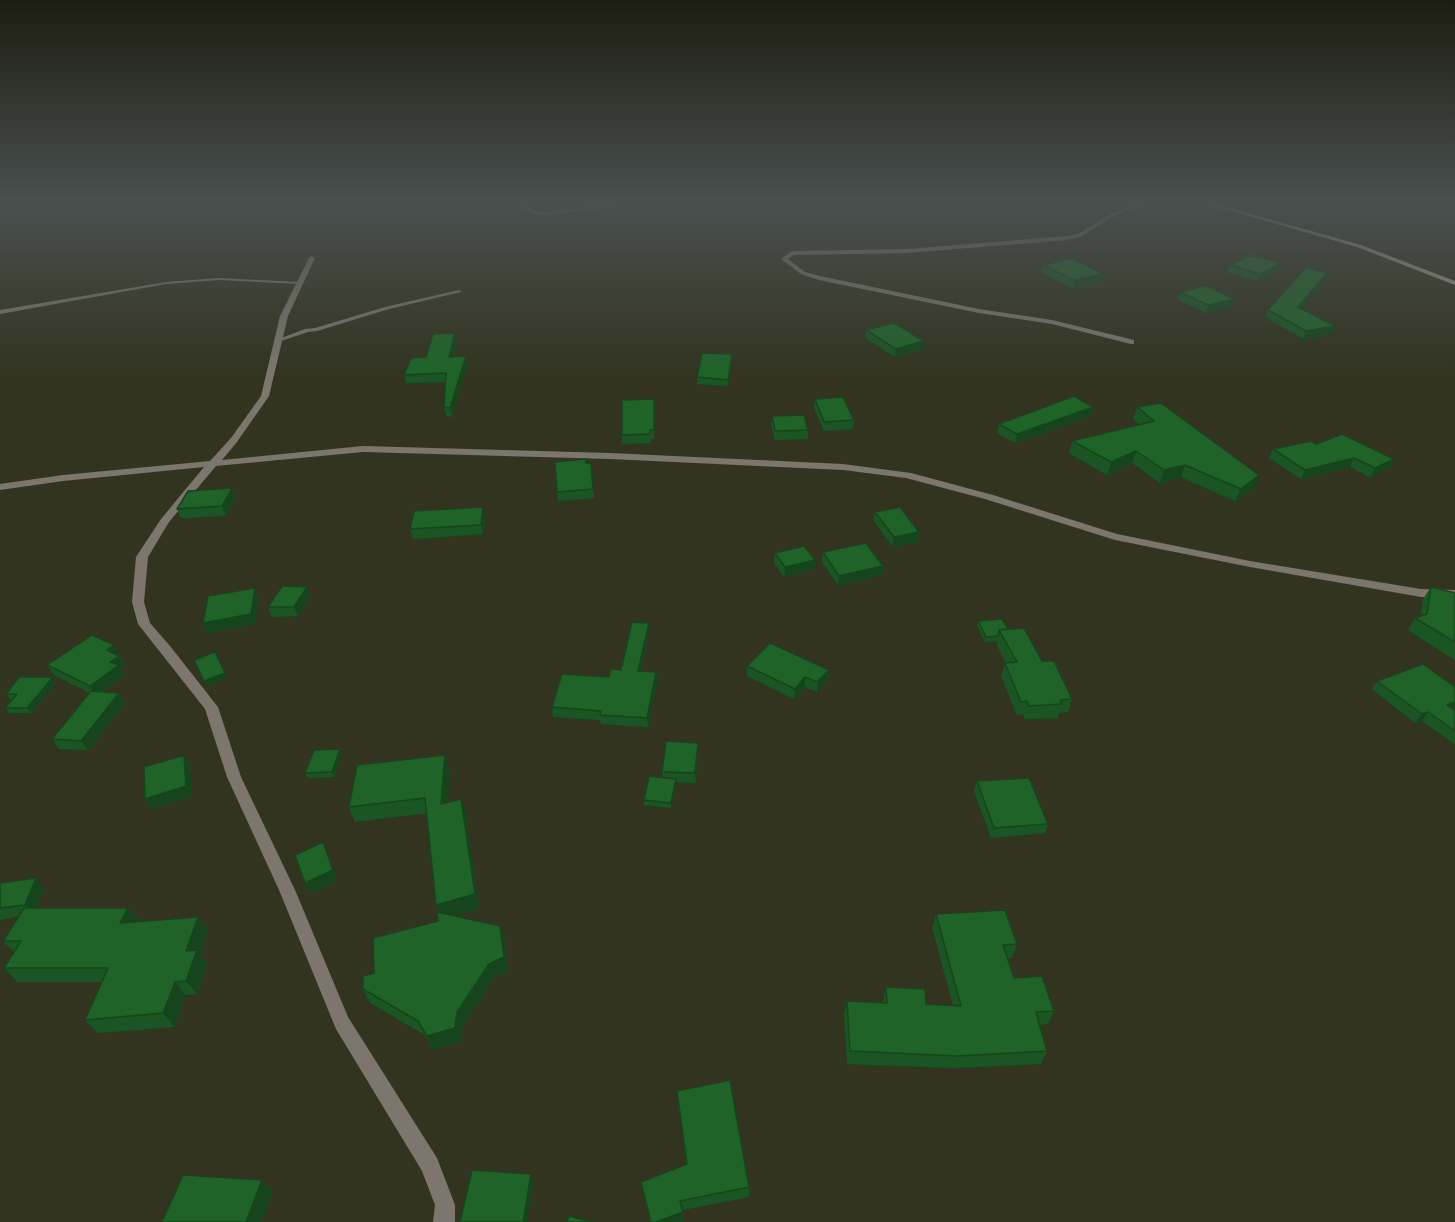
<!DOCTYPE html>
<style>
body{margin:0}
canvas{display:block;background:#323420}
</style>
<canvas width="1455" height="1222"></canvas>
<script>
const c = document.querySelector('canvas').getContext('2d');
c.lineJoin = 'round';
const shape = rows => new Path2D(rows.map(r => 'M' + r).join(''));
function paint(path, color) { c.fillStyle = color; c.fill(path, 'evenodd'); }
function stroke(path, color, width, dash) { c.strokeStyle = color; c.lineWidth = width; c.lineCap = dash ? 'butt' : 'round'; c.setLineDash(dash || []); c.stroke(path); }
const lane = shape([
 [219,278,300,282,302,283,300,284,219,280,166,284,0,314,0,310,166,282,219,278],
 [459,290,461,291,461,292,389,309,317,331,308,332,281,341,276,340,305,329,315,328,385,307,459,290]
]);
const street = shape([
 [116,203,141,203,138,205,119,205,116,203],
 [515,203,522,203,537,211,545,212,616,203,632,203,545,216,534,214,515,203],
 [1142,203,1150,203,1116,215,1082,236,1067,240,907,253,794,255,788,259,805,272,820,276,979,309,1052,320,1134,340,1134,344,1131,344,1052,324,979,313,819,280,801,274,781,259,792,251,907,249,1067,236,1078,234,1112,213,1142,203],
 [312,256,315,258,288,316,269,396,237,442,222,460,363,446,610,453,843,464,911,473,993,495,1117,534,1250,561,1421,589,1455,590,1455,598,1421,597,1250,567,1115,540,985,499,906,478,843,470,610,459,363,452,216,466,169,522,148,557,144,602,150,623,170,646,218,707,241,777,295,890,348,1017,437,1158,455,1205,455,1222,433,1222,435,1205,422,1171,336,1029,279,890,227,777,205,709,138,624,132,602,136,557,161,519,204,467,63,481,0,490,0,484,63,475,210,461,231,438,261,396,280,316,309,258,312,256]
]);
const secondary = shape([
 [1203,203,1212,203,1361,245,1455,281,1455,285,1357,247,1203,203]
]);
const wall = shape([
 [1043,265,1103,274,1101,282,1072,288,1041,272],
 [1230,265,1278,271,1257,281,1227,272],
 [1324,280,1300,308,1332,334,1303,339,1265,317,1268,310],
 [1180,292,1235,299,1232,307,1206,313,1177,299],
 [866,330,923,349,895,357,865,338],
 [455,333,457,341,453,356,467,364,452,417,446,416,444,407,445,382,406,383,404,375],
 [732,361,728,386,697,384,697,377],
 [654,399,654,439,650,439,651,443,622,444,622,435],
 [815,399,854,420,853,429,824,431,814,408],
 [1093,407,1090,416,1015,443,997,433,999,424],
 [1137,407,1254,488,1235,501,1181,477,1160,483,1132,463,1107,475,1069,453,1072,441,1139,424,1133,419],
 [772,416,808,430,808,439,775,440,771,424],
 [1316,444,1394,459,1389,468,1370,477,1350,467,1301,479,1269,458,1273,449],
 [586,463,591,463,594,498,558,501,557,492],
 [232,488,236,497,226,516,181,518,177,509],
 [875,512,919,532,918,542,892,546,874,521],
 [485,516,483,534,413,539,410,529],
 [823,552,883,566,882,575,838,585,822,562],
 [775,553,814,569,784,577,774,563],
 [307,587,310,597,298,616,272,617,268,607],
 [1431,587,1455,593,1455,660,1408,630,1415,618,1421,616,1423,599],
 [978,621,1008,629,1042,661,1072,699,1068,712,1059,713,1057,718,1025,719,1023,714,1017,715,1001,676,1005,663,1006,663,996,643,997,641,985,642,977,625],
 [649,623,649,632,641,671,656,672,657,681,648,727,601,724,600,720,553,717,552,707,621,670],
 [119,655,125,665,120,668,124,675,101,692,119,693,125,703,88,750,59,749,52,739,90,693,54,675,47,665,120,655],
 [747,666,829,670,828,680,817,692,805,687,794,699,747,676],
 [53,677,56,682,31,713,9,713,5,708,13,699,10,699,6,694],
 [1377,681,1455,687,1455,708,1453,709,1455,710,1455,744,1422,721,1415,723,1372,689],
 [698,743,698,753,696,783,676,782,671,808,644,805,644,800,663,778,662,772],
 [342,754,334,777,308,778,305,773],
 [445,755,450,770,447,802,466,814,479,908,454,916,500,926,505,940,508,971,494,978,463,1025,461,1041,433,1049,425,1035,370,1003,363,989,374,973,438,921,439,913,427,813,355,822,349,807],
 [977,781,1048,824,1045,833,991,838,974,791],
 [0,883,44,888,36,908,128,908,139,921,198,917,208,931,200,954,207,964,197,994,185,995,174,1027,98,1033,85,1020,102,982,18,982,4,968,14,952,3,941,19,916,0,920],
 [936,914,1017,944,1012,958,1008,958,1014,978,1054,1011,1048,1024,1039,1025,1047,1051,1041,1064,953,1068,847,1064,844,1014,847,1001,883,1002,886,987,926,1004,953,1005,932,928],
 [677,1091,749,1187,749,1197,683,1210,684,1221,682,1222,650,1222,641,1182,686,1165]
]);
const shadedWall = shape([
 [1281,263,1278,271,1257,281,1260,274],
 [1327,273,1324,280,1295,314,1298,307],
 [1103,274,1101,282,1072,288,1074,280],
 [1235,299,1232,307,1206,313,1208,305],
 [1335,326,1332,334,1303,339,1306,331],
 [455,333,457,341,451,365,449,357],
 [924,341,923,349,895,357,896,349],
 [732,354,732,361,728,386,728,380],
 [466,356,467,364,452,417,450,408],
 [1093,407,1090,416,1015,443,1017,434],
 [1136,451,1132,463,1107,475,1111,462],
 [1354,458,1350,467,1301,479,1305,470],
 [1394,459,1389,468,1370,477,1375,468],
 [1185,465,1181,477,1160,483,1164,470],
 [1259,475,1254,488,1235,501,1241,489],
 [232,488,236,497,226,516,222,506],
 [483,507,485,516,483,534,481,525],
 [919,532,918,542,892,546,894,537],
 [815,560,814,569,784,577,785,567],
 [883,566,882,575,838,585,839,576],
 [307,587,310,597,298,616,294,607],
 [255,588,259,597,255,624,207,633,203,623],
 [649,623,649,632,639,680,638,671],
 [114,645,120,655,113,660,107,650],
 [119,656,125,665,120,668,124,675,96,696,90,686,110,662],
 [829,670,828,680,817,692,817,682],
 [656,672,657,681,648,727,647,718],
 [225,673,227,677,207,686,204,681],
 [53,677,56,682,31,713,27,708],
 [805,677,805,687,794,699,795,689],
 [119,693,125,703,88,750,81,741],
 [1455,702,1455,708,1440,714,1447,705],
 [1428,712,1422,721,1415,723,1422,714],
 [698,743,698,753,696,783,695,773],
 [340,749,342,754,334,777,332,772],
 [184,755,190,765,192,796,151,809,145,799],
 [445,755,450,770,446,819,441,804],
 [676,779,676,784,671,808,671,803],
 [461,799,466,814,479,908,442,919,436,905],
 [323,842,338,880,310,893,305,883],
 [36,878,44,888,33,914,25,905],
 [128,908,139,922,120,923],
 [198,917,208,931,200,954,207,964,197,994,186,981,186,951],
 [500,926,505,940,508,971,494,978,463,1025,461,1041,433,1049,427,1036,457,1012],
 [175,982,185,995,174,1027,163,1013],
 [531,1174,534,1181,527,1222,523,1222],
 [262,1180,273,1191,262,1222,246,1222],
 [683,1212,684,1221,682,1222,656,1222]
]);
const building = shape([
 [1250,255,1281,263,1260,274,1230,265,1250,255],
 [1072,258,1103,274,1074,280,1043,265,1072,258],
 [1306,267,1327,273,1298,307,1335,326,1306,331,1268,310,1306,267],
 [1206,286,1235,299,1208,305,1180,292,1206,286],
 [894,323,924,341,896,349,866,330,894,323],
 [455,333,449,357,466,356,450,408,444,407,446,373,404,375,411,358,426,357,433,334,455,333],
 [702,353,732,354,728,380,697,377,702,353],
 [1074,396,1093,407,1017,434,999,424,1074,396],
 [843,397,854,420,824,422,815,399,843,397],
 [654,399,654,430,650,430,650,434,622,435,622,400,654,399],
 [1161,403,1259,475,1241,489,1185,465,1164,470,1136,451,1111,462,1072,441,1154,421,1137,407,1161,403],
 [804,415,808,430,775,431,772,416,804,415],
 [1342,434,1394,459,1375,468,1354,458,1305,470,1273,449,1311,441,1316,444,1342,434],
 [586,459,586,463,591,463,593,489,557,492,555,462,586,459],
 [232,488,222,506,177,509,188,491,232,488],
 [483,507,481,525,410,529,414,511,483,507],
 [900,507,919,532,894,537,875,512,900,507],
 [866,543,883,566,839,576,823,552,866,543],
 [804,546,815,560,785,567,775,553,804,546],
 [282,586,307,587,294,607,268,607,282,586],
 [1431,587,1455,593,1455,642,1415,618,1427,614,1431,587],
 [255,588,251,614,203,623,208,596,255,588],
 [1002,619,1008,629,999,630,998,636,986,637,978,621,1002,619],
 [632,622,649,623,638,671,656,672,647,718,600,715,601,711,552,707,562,674,609,677,611,669,621,670,632,622],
 [1024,628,1042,661,1054,661,1072,699,1060,700,1062,704,1029,706,1027,701,1021,702,1005,663,1017,662,999,630,1024,628],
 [92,635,114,645,107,650,119,656,110,662,119,665,90,686,47,665,92,635],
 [770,643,829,670,817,682,805,677,795,689,747,666,770,643],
 [215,652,225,673,204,681,194,660,215,652],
 [1423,664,1455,687,1455,702,1447,705,1455,710,1455,731,1428,712,1422,714,1377,681,1423,664],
 [19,677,53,677,27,708,5,708,17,694,6,694,19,677],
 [91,691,119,693,81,741,52,739,91,691],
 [666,741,698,743,695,773,662,772,666,741],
 [340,749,332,772,305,773,314,750,340,749],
 [184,755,186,786,145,799,144,767,184,755],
 [445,755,441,804,461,799,475,894,436,905,425,798,349,807,357,765,445,755],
 [649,776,676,779,671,803,644,800,649,776],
 [1029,778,1048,824,994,828,977,781,1029,778],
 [323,842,333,870,305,883,295,855,323,842],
 [36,878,25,905,0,908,0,883,36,878],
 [24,908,128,908,120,923,198,917,186,951,197,950,186,981,175,982,163,1013,85,1020,108,968,4,968,21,941,3,941,24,908],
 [1005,910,1017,944,1003,945,1014,978,1042,976,1054,1011,1036,1012,1047,1051,958,1056,850,1051,847,1001,887,1003,886,987,925,989,926,1004,961,1006,936,914,1005,910],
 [437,912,500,926,504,957,489,964,457,1012,455,1028,427,1036,418,1021,363,989,363,976,374,973,373,938,438,921,437,912],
 [730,1080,749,1187,680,1201,683,1212,656,1222,651,1222,641,1182,687,1164,677,1091,730,1080],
 [472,1170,531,1174,523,1222,460,1222,472,1170],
 [183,1175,262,1180,246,1222,162,1222,183,1175],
 [569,1216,592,1222,567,1222,569,1216]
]);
paint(lane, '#7c766e');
paint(street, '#7c766e');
paint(secondary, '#a69c8f');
paint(wall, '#1b5523');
paint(shadedWall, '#16451d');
paint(building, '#1f6329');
stroke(building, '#16451d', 1.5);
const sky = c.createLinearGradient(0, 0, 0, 374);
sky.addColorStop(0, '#1c1d12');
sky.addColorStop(0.54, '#49504e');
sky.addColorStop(1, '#49504e00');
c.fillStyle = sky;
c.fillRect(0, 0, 1455, 374);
</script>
